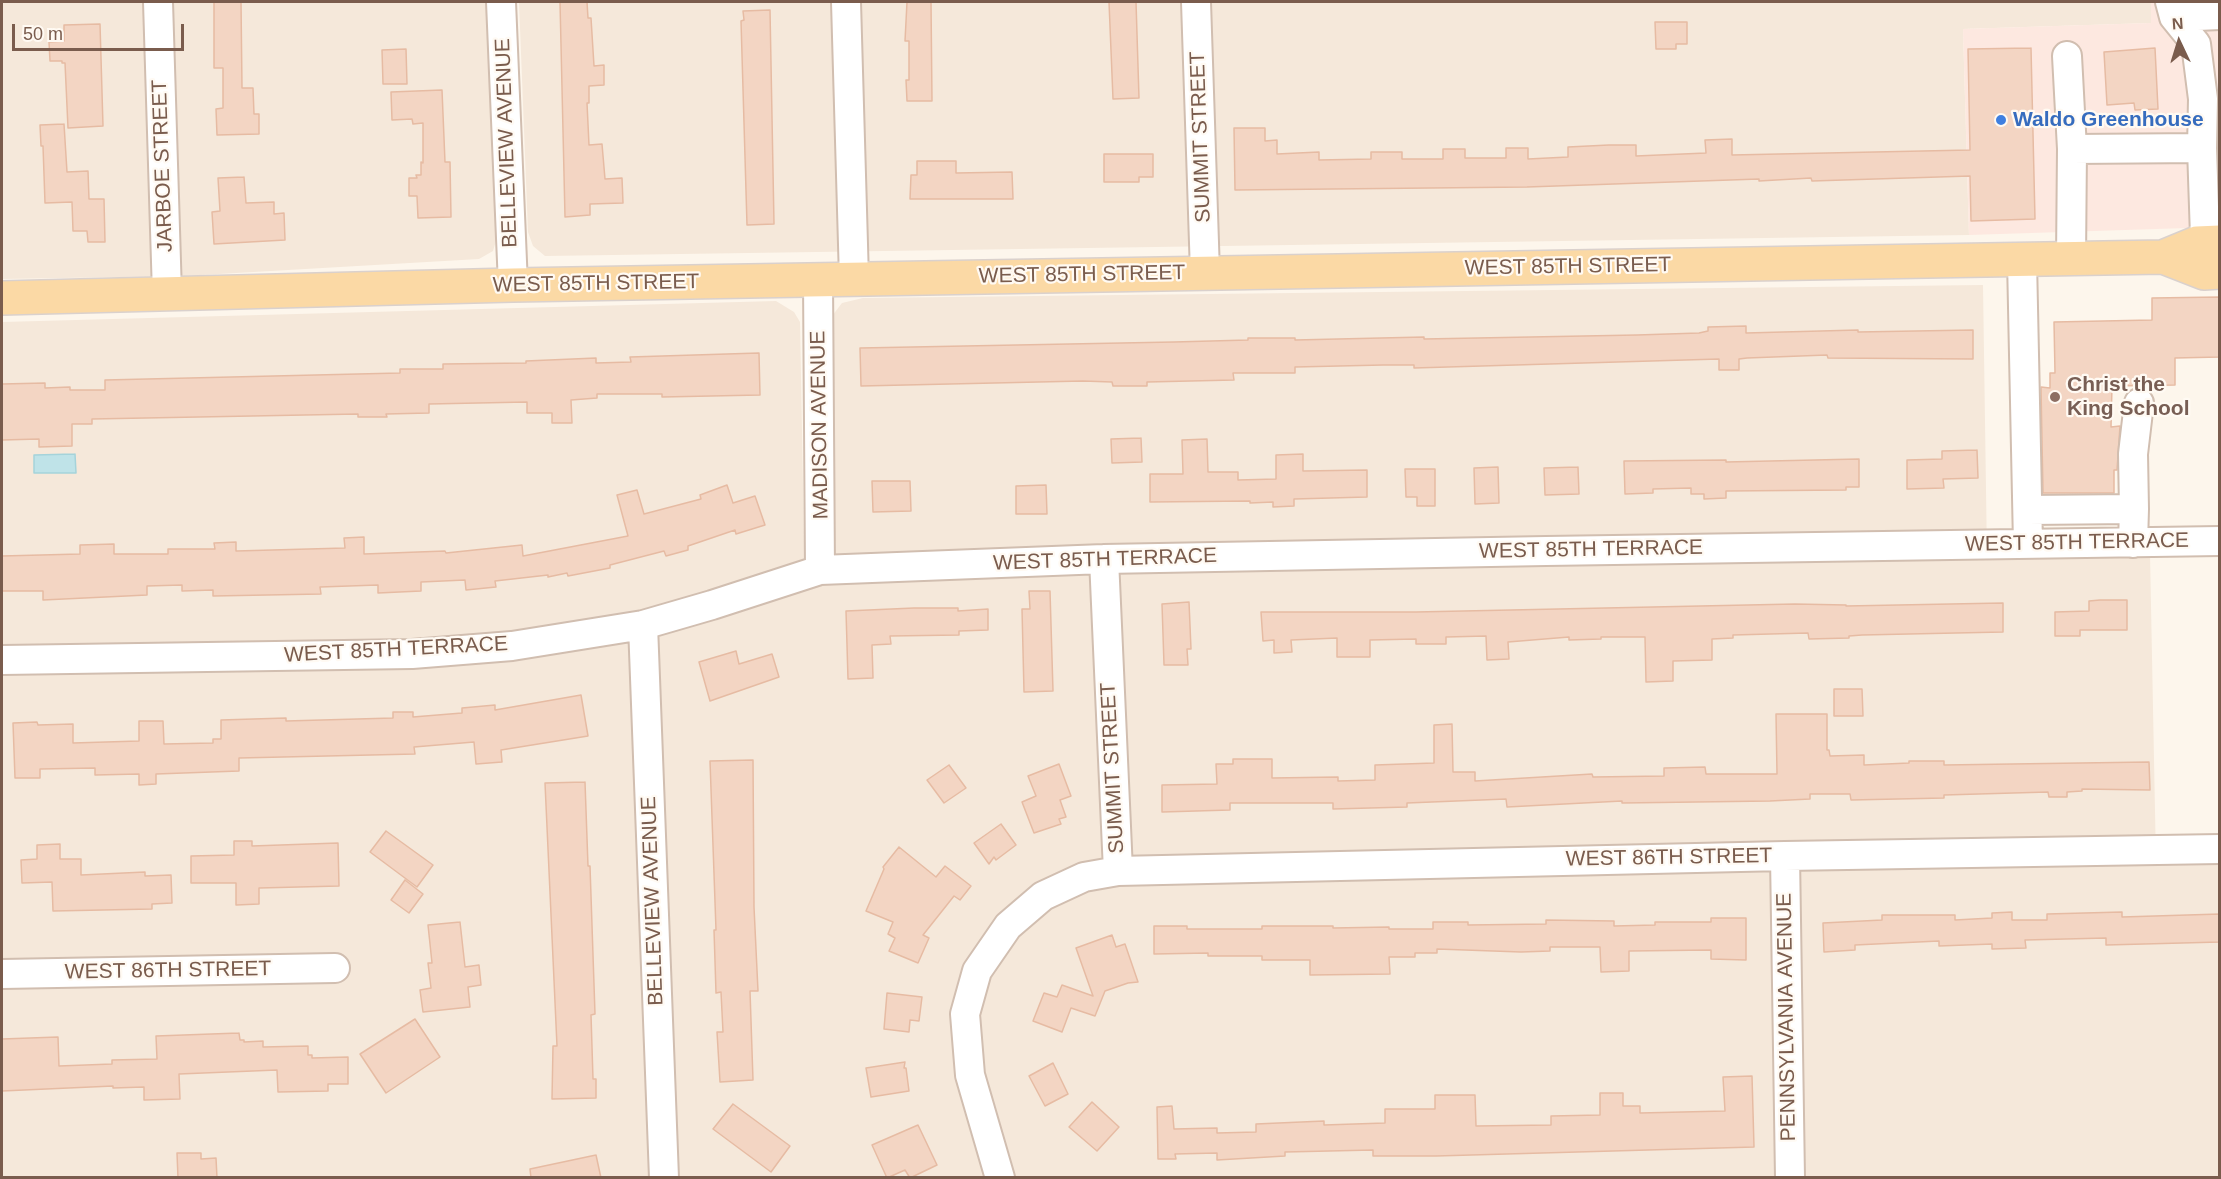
<!DOCTYPE html>
<style>
body{margin:0}
#map{position:relative;width:2221px;height:1179px;overflow:hidden;background:#fdf6ec;font-family:Helvetica,sans-serif}
canvas{display:block}
.frame{position:absolute;inset:0;border:3px solid #7a5c4d;pointer-events:none}
.north{position:absolute;left:2149px;top:12px;width:60px;height:60px;-webkit-text-stroke:4px #fffaf3;paint-order:stroke;rotate:356deg;font-size:16px;font-weight:700;line-height:24px;text-align:center;color:#7a5c4d}
.north::after{content:'';display:block;margin:auto;width:21px;height:27px;background:#7a5c4d;clip-path:polygon(50% 0,100% 100%,50% 72%,0 100%)}
.scale{position:absolute;left:12px;top:24px;width:172px;height:27px;box-sizing:border-box;border:3px solid #7a5c4d;border-top:0;padding-left:8px;font-size:18px;line-height:21px;white-space:nowrap;color:#7a5c4d;-webkit-text-stroke:4px #fffaf3;paint-order:stroke}
</style>
<div id="map">
<canvas width="2221" height="1179"></canvas>
<div class="frame"></div>
<div class="north">N</div>
<div class="scale">50 m</div>
</div>
<script>
const c = document.querySelector('canvas').getContext('2d');
c.lineJoin = 'round';
function paint(path, color) { c.fillStyle = color; c.fill(path, 'evenodd'); }
const shape = rows => new Path2D(rows.map(r => 'M' + r).join(''));
function stroke(path, color, width, dash) { c.strokeStyle = color; c.lineWidth = width; c.lineCap = dash ? 'butt' : 'round'; c.setLineDash(dash || []); c.stroke(path); }
function label(font, color, halo, rows, align = 'center') {
  c.font = font + ' Helvetica,sans-serif'; c.lineWidth = 4.5; c.setLineDash([]); c.textBaseline = 'middle'; c.strokeStyle = halo; c.fillStyle = color; for (const [text, x, y, turn = 0] of rows) {
    c.save(); c.translate(x, y); c.rotate((+turn || 0) * Math.PI / 180); c.textAlign = isNaN(turn) ? turn : align; if (halo) c.strokeText(text, 0, 0); c.fillText(text, 0, 0); c.restore();
  }
}
const residential = shape([
 [2,2,489,2,498,234,493,251,479,259,184,276,2,279],
 [519,2,2151,2,2151,23,1963,29,1969,235,545,256,533,246,528,232],
 [1983,285,1987,557,2150,554,2156,862,2219,861,2219,1177,2,1177,2,322,776,301,794,312,800,322,804,541,820,580,832,316,842,303,863,298]
]);
const commercial = shape([
 [2151,2,2219,2,2219,227,1969,235,1963,29,2151,23]
]);
const water = shape([
 [75,454,76,473,34,473,34,455,75,454]
]);
const building = shape([
 [214,2,241,2,242,88,253,88,254,114,259,114,259,134,217,135,216,109,223,108,223,68,214,68,214,2],
 [560,2,587,2,588,18,591,18,594,66,604,65,604,85,589,86,589,103,587,103,589,145,602,144,605,179,622,178,623,203,590,204,590,215,565,217,560,2],
 [907,2,931,2,932,101,907,101,906,80,909,80,909,41,905,41,907,2],
 [1109,2,1136,2,1139,98,1113,99,1109,2],
 [770,10,774,224,747,225,741,21,744,20,743,11,770,10],
 [1655,22,1687,22,1687,44,1676,44,1676,49,1656,49,1655,22],
 [100,24,103,126,68,128,65,63,62,63,62,61,50,61,49,42,64,41,64,25,100,24],
 [2031,48,2035,219,1971,221,1970,176,1812,181,1811,178,1759,181,1759,179,1527,187,1235,190,1234,128,1265,128,1265,141,1277,140,1277,154,1319,152,1319,160,1371,159,1371,152,1402,152,1402,159,1443,159,1443,149,1465,149,1465,158,1506,158,1506,148,1528,148,1528,159,1568,157,1568,147,1609,145,1636,145,1636,156,1706,153,1705,140,1732,139,1732,155,1970,150,1968,49,2031,48],
 [2155,48,2158,109,2135,110,2134,103,2107,105,2104,52,2155,48],
 [406,49,407,84,383,84,382,50,406,49],
 [442,90,445,162,450,162,451,217,418,218,417,196,409,196,409,178,417,178,416,175,421,175,421,162,423,163,423,123,413,124,412,119,392,120,391,92,442,90],
 [64,124,67,172,88,171,89,199,104,199,105,242,88,242,87,231,73,231,72,202,45,203,43,146,41,146,40,125,64,124],
 [1104,154,1153,154,1153,177,1139,177,1139,182,1104,182,1104,154],
 [917,161,956,161,956,173,1012,172,1013,199,910,199,911,175,917,175,917,161],
 [244,177,246,203,274,202,274,214,284,213,285,240,214,244,212,212,220,211,218,178,244,177],
 [2220,297,2220,357,2175,358,2175,385,2112,386,2111,427,2120,426,2117,470,2114,470,2114,493,2043,493,2041,387,2050,388,2050,373,2055,373,2054,322,2152,320,2152,298,2220,297],
 [1746,326,1746,333,1858,330,1858,332,1973,330,1973,359,1828,358,1827,355,1747,358,1739,359,1739,370,1719,370,1719,359,1414,368,1414,365,1383,365,1295,367,1295,373,1233,373,1234,380,1147,382,1147,386,1113,386,1112,382,1083,381,861,386,860,348,1174,342,1248,340,1248,338,1295,338,1295,340,1424,337,1424,339,1637,335,1699,333,1708,331,1708,327,1746,326],
 [759,353,760,395,662,397,662,394,597,394,597,398,571,400,572,423,552,423,552,413,527,413,527,402,429,404,429,413,386,414,387,417,358,417,358,414,92,419,92,424,72,424,72,446,39,447,39,439,2,440,2,384,45,383,45,388,70,387,70,390,105,390,105,380,400,373,400,369,443,369,443,364,526,363,526,361,596,358,596,363,631,362,630,357,759,353],
 [1141,438,1142,462,1112,463,1111,439,1141,438],
 [1207,439,1208,472,1238,472,1238,480,1276,479,1276,455,1303,454,1303,471,1367,470,1367,497,1294,499,1294,506,1273,507,1273,502,1250,503,1250,501,1150,502,1150,474,1183,474,1182,440,1207,439],
 [1977,450,1978,478,1943,479,1944,488,1907,489,1907,460,1942,459,1942,451,1977,450],
 [1859,459,1859,487,1846,487,1846,490,1726,491,1726,498,1704,499,1704,494,1691,494,1691,488,1653,489,1653,493,1625,494,1624,461,1726,460,1726,462,1859,459],
 [1498,467,1499,503,1475,504,1474,468,1498,467],
 [1578,467,1579,494,1545,495,1544,468,1578,467],
 [1405,469,1435,469,1435,506,1417,506,1417,497,1406,497,1405,469],
 [872,481,910,481,911,511,873,512,872,481],
 [727,485,733,503,755,496,765,525,736,534,735,530,688,546,688,550,666,556,664,551,610,565,610,568,568,576,567,573,548,577,548,575,495,581,496,587,466,590,465,580,421,582,421,591,378,593,378,585,320,587,321,594,213,596,213,590,182,591,182,585,147,586,147,595,43,600,43,591,2,591,2,556,80,554,80,545,114,544,114,554,168,554,168,549,215,549,214,543,236,542,236,551,345,548,344,538,364,537,364,554,445,551,446,553,522,545,523,556,628,536,617,495,637,490,644,514,701,499,700,495,727,485],
 [1046,485,1047,514,1016,514,1016,486,1046,485],
 [1029,591,1050,591,1053,691,1024,692,1022,609,1030,609,1029,591],
 [2100,600,2127,600,2127,630,2080,630,2080,636,2055,636,2055,612,2089,611,2089,601,2100,600],
 [1189,602,1191,649,1187,649,1188,665,1164,665,1162,604,1189,602],
 [2003,603,2003,632,1862,635,1849,636,1849,638,1809,639,1808,633,1733,635,1733,638,1712,639,1712,660,1673,661,1673,681,1646,682,1645,637,1601,637,1601,639,1569,640,1569,637,1508,642,1509,659,1487,660,1486,636,1446,637,1446,644,1416,644,1416,639,1370,640,1370,657,1337,657,1337,638,1291,640,1292,652,1274,653,1274,640,1263,641,1261,612,1416,612,1795,604,1846,605,1846,606,2003,603],
 [914,608,958,608,958,611,988,609,988,630,959,631,959,635,890,636,891,644,872,645,873,678,848,679,846,611,914,608],
 [736,651,739,664,772,654,779,677,710,701,699,662,736,651],
 [1834,689,1862,689,1863,716,1834,716,1834,689],
 [581,695,588,736,501,750,502,762,476,764,474,742,414,747,415,754,239,758,239,771,156,774,156,784,139,785,139,774,95,775,95,768,40,769,40,778,15,778,13,723,37,722,38,725,73,724,73,743,139,741,139,721,163,721,164,744,213,743,213,739,221,739,221,720,286,718,286,721,393,718,393,712,413,712,413,717,462,713,462,708,495,705,495,710,581,695],
 [1776,714,1827,714,1827,750,1829,750,1830,756,1864,755,1864,765,1909,763,1909,761,1944,761,1944,765,2149,762,2150,790,2082,789,2082,791,2067,792,2067,797,2049,797,2048,792,1944,795,1944,798,1851,800,1850,794,1810,794,1810,799,1770,801,1622,803,1622,801,1507,807,1506,799,1407,803,1407,807,1333,809,1333,803,1230,803,1230,810,1162,812,1162,785,1217,784,1216,764,1233,764,1233,759,1272,759,1272,778,1338,777,1338,781,1375,780,1375,765,1434,763,1434,725,1452,724,1453,772,1475,772,1475,781,1592,774,1593,777,1664,776,1664,768,1705,767,1706,774,1777,774,1776,714],
 [753,760,754,907,758,991,750,991,753,1080,720,1082,717,1032,723,1032,721,992,716,993,714,930,716,930,710,761,753,760],
 [1059,764,1071,796,1060,800,1066,817,1059,819,1061,824,1034,833,1022,802,1036,796,1028,776,1059,764],
 [949,765,966,788,944,803,927,780,949,765],
 [585,782,588,866,590,866,595,1014,591,1015,593,1079,596,1079,596,1098,552,1099,553,1046,557,1046,545,783,585,782],
 [1001,824,1016,845,996,860,994,857,989,864,974,843,1001,824],
 [386,831,433,865,417,887,370,852,386,831],
 [234,841,252,841,252,846,338,843,339,886,259,888,259,904,236,905,236,883,191,883,191,856,234,855,234,841],
 [60,844,60,859,81,859,81,875,145,872,145,876,171,875,172,903,152,904,152,909,53,911,52,882,22,883,21,860,37,859,37,845,60,844],
 [899,847,936,877,945,866,971,886,960,900,954,896,923,935,929,938,918,963,889,951,895,938,888,934,893,922,866,911,884,869,883,867,899,847],
 [405,880,423,894,409,913,391,900,405,880],
 [2012,912,2012,920,2047,920,2047,914,2122,912,2122,917,2220,914,2220,942,2106,945,2106,938,2025,940,2026,948,1992,949,1992,944,1939,946,1939,941,1855,945,1855,950,1824,952,1823,923,1882,920,1882,915,1955,915,1955,920,1992,918,1992,913,2012,912],
 [1711,918,1746,918,1746,960,1711,959,1711,950,1629,951,1629,971,1601,972,1600,947,1550,947,1550,951,1521,952,1437,949,1437,953,1415,953,1415,957,1389,957,1390,974,1310,975,1310,960,1262,960,1262,956,1208,956,1208,953,1154,954,1154,926,1187,926,1187,929,1262,929,1262,926,1333,926,1333,928,1389,927,1389,929,1433,929,1433,922,1468,922,1468,925,1546,924,1546,920,1614,921,1614,926,1655,925,1655,922,1711,922,1711,918],
 [460,922,465,967,479,965,481,985,468,987,470,1007,423,1012,420,990,431,988,428,963,432,963,428,925,460,922],
 [1112,935,1116,947,1125,944,1138,982,1128,983,1105,991,1095,1016,1071,1008,1062,1032,1033,1021,1044,993,1057,997,1062,985,1093,996,1076,948,1112,935],
 [887,993,922,997,919,1021,910,1020,909,1032,884,1029,887,993],
 [415,1019,440,1057,386,1093,360,1054,415,1019],
 [239,1033,240,1040,244,1040,244,1042,263,1041,263,1047,308,1046,308,1055,312,1055,312,1058,348,1057,348,1084,328,1084,328,1091,278,1092,277,1070,179,1074,180,1099,144,1100,144,1087,113,1088,113,1086,2,1091,2,1039,58,1037,59,1066,112,1064,112,1060,157,1059,156,1036,239,1033],
 [905,1062,904,1068,906,1068,909,1091,871,1097,866,1068,905,1062],
 [1053,1063,1068,1094,1045,1106,1029,1076,1053,1063],
 [1752,1076,1754,1147,1436,1156,1373,1156,1373,1150,1285,1152,1285,1156,1217,1160,1217,1153,1175,1154,1176,1159,1158,1159,1157,1107,1172,1106,1174,1129,1217,1128,1217,1133,1256,1132,1256,1124,1324,1121,1324,1125,1385,1123,1385,1109,1435,1109,1435,1095,1475,1095,1476,1126,1551,1125,1551,1116,1600,1115,1600,1093,1623,1093,1623,1106,1640,1106,1640,1113,1725,1111,1723,1077,1752,1076],
 [1092,1102,1119,1127,1097,1151,1069,1127,1092,1102],
 [733,1104,790,1146,771,1172,713,1129,733,1104],
 [918,1125,937,1165,910,1178,905,1170,887,1178,872,1145,918,1125],
 [177,1153,201,1153,201,1159,216,1158,217,1178,178,1178,177,1153],
 [596,1155,601,1178,531,1178,530,1169,596,1155]
]);
const minor = shape([
 [158,2,167,294],
 [501,2,513,285],
 [846,2,854,279],
 [1196,2,1205,273],
 [2170,2,2174,17,2196,44,2203,99,2202,148],
 [2174,17,2220,15],
 [2067,56,2072,149],
 [2071,259,2072,149,2202,148,2206,266],
 [2022,260,2028,544],
 [818,280,820,570],
 [2134,509,2133,454,2139,403],
 [2028,510,2134,509,2133,543],
 [1104,559,1118,871],
 [643,625,664,1178],
 [2,660,412,654,512,646,643,625,712,605,820,570,1104,559,1546,551,2220,541],
 [1785,856,1790,1178],
 [2,974,335,968],
 [1000,1178,970,1075,965,1014,977,971,1008,926,1043,896,1084,877,1118,871,1785,856,2220,849]
]);
const major = shape([
 [2163,257,2204,273,2220,272],
 [2,298,513,285,2163,257,2197,243,2220,242]
]);
const markers = [
 [2001,120,6,"#3f7fe0"],
 [2055,397,6,"#8d6e63"]
];
const shopNames = [
 ["Waldo Greenhouse",2013,120]
];
const streetNames = [
 ["SUMMIT STREET",1201,137,-92],
 ["BELLEVIEW AVENUE",507,143,-92],
 ["JARBOE STREET",163,166,-92],
 ["WEST 85TH STREET",1568,267,-1],
 ["WEST 85TH STREET",1082,275,-1],
 ["WEST 85TH STREET",596,284,-1],
 ["MADISON AVENUE",820,425,-91],
 ["WEST 85TH TERRACE",2077,543,-1],
 ["WEST 85TH TERRACE",1591,550,-1],
 ["WEST 85TH TERRACE",1105,560,-2],
 ["WEST 85TH TERRACE",396,650,-3],
 ["SUMMIT STREET",1113,768,-93],
 ["WEST 86TH STREET",1669,858,-1],
 ["BELLEVIEW AVENUE",653,901,-92],
 ["WEST 86TH STREET",168,971,-1],
 ["PENNSYLVANIA AVENUE",1787,1017,-91]
];
const educationNames = [
 ["Christ the",2067,385],
 ["King School",2067,409]
];
paint(residential, '#f5e8da');
paint(commercial, '#fde8e0');
paint(water, '#bfe3e8');
stroke(water, '#a5d3da', 1.5);
paint(building, '#f3d5c3');
stroke(building, '#e6bba3', 1.5);
stroke(minor, '#d1beb0', 32);
stroke(major, '#dad1cd', 36);
stroke(minor, '#fff', 28);
stroke(major, '#fbd9a5', 33);
for (const [x, y, r, color] of markers) { const dot = new Path2D(); dot.arc(x, y, r, 0, 2 * Math.PI); c.fillStyle = color; c.fill(dot); stroke(dot, '#fffaf3', 2); }
label('bold 21px', '#366cbe', '#fffaf3', shopNames, 'left');
label('21px', '#7a5c4d', '#fffaf3', streetNames);
label('bold 21px', '#785e54', '#fffaf3', educationNames, 'left');
</script>
